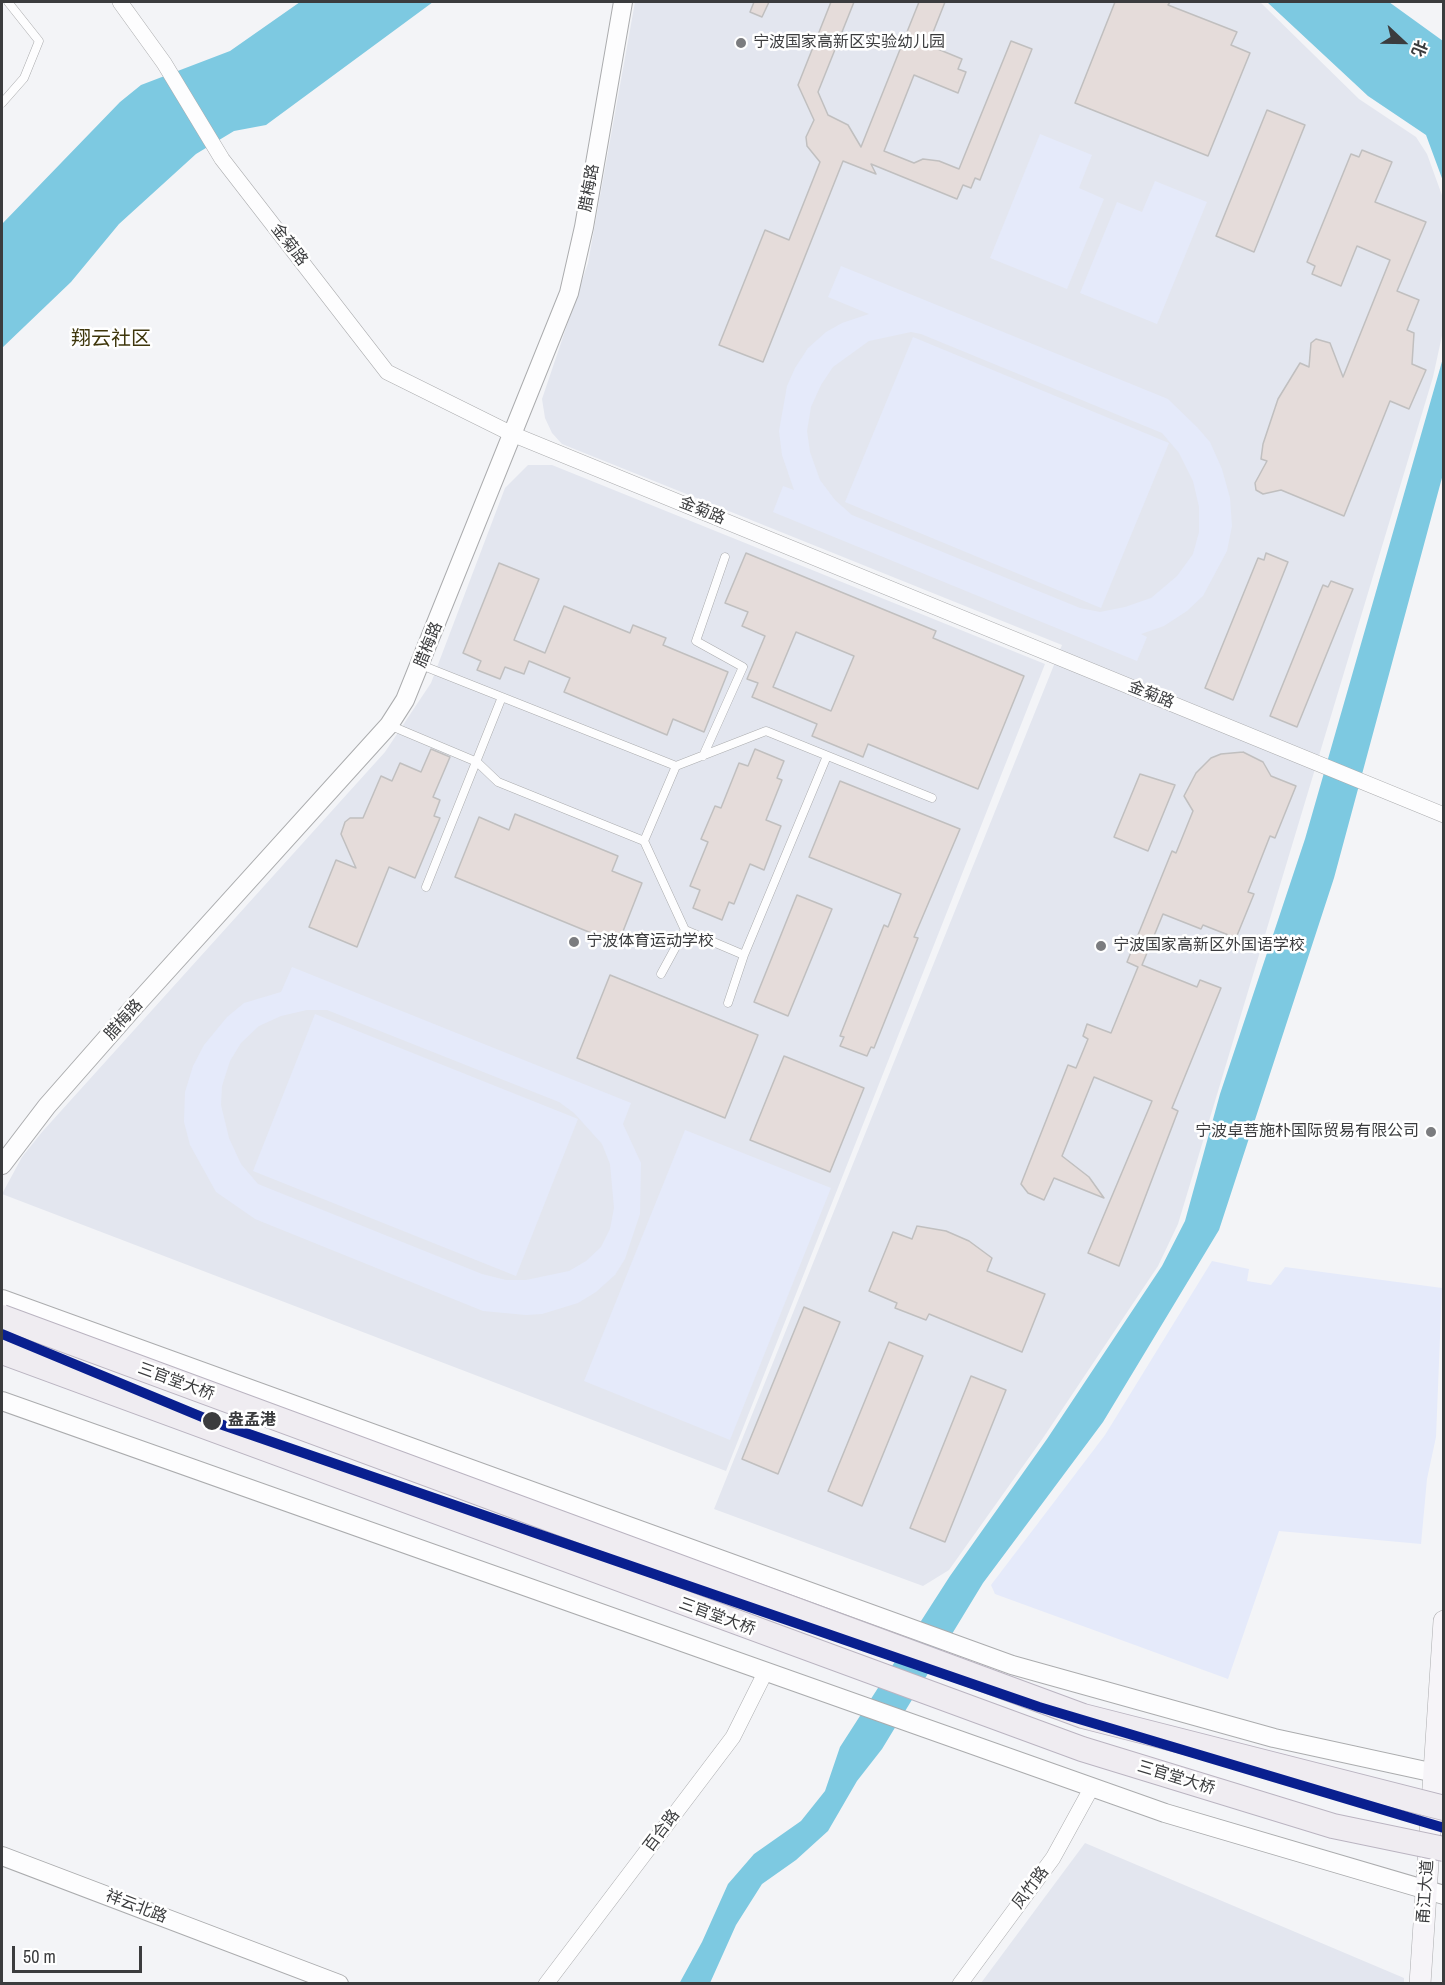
<!DOCTYPE html>
<meta charset="utf-8">
<style>
body{margin:0}
#map{position:relative;width:1445px;height:1985px;overflow:hidden;background:#f3f4f7;font-family:"Archivo Narrow","Noto Sans SC",sans-serif}
canvas{display:block}
.frame{position:absolute;inset:0;border:3px solid #3b3c3e;pointer-events:none}
.north{position:absolute;left:1373px;top:12px;width:60px;height:60px;-webkit-text-stroke:4px #fff;paint-order:stroke;rotate:112deg;font-size:16px;font-weight:700;line-height:24px;text-align:center;color:#3b3c3e}
.north::after{content:'';display:block;margin:auto;width:21px;height:27px;background:#3b3c3e;clip-path:polygon(50% 0,100% 100%,50% 72%,0 100%)}
.scale{position:absolute;left:12px;top:1946px;width:130px;height:27px;box-sizing:border-box;border:3px solid #3b3c3e;border-top:0;padding-left:8px;font-size:18px;line-height:21px;white-space:nowrap;color:#3b3c3e;-webkit-text-stroke:4px #fff;paint-order:stroke}
</style>
<div id="map">
<canvas width="1445" height="1985"></canvas>
<div class="frame"></div>
<div class="north">北</div>
<div class="scale">50 m</div>
</div>
<script>
const c = document.querySelector('canvas').getContext('2d');
c.lineJoin = 'round';
function paint(path, color) { c.fillStyle = color; c.fill(path, 'evenodd'); }
const shape = rows => new Path2D(rows.map(r => 'M' + r).join(''));
function stroke(path, color, width, dash) { c.strokeStyle = color; c.lineWidth = width; c.lineCap = dash ? 'butt' : 'round'; c.setLineDash(dash || []); c.stroke(path); }
function label(font, color, halo, rows, align = 'center') {
  c.font = font + ' "Archivo Narrow","Noto Sans SC",sans-serif'; c.lineWidth = 5; c.setLineDash([]); c.textBaseline = 'middle'; c.strokeStyle = halo; c.fillStyle = color; for (const [text, x, y, turn = 0] of rows) {
    c.save(); c.translate(x, y); c.rotate((+turn || 0) * Math.PI / 180); c.textAlign = isNaN(turn) ? turn : align; if (halo) c.strokeText(text, 0, 0); c.fillText(text, 0, 0); c.restore();
  }
}
const built = shape([
 [635,2,1260,2,1359,99,1416,137,1427,154,1443,198,1443,331,1433,377,1178,1224,1158,1266,1043,1438,949,1570,923,1586,714,1509,1062,645,562,444,552,433,545,418,542,399,588,263],
 [528,465,552,465,1045,664,726,1471,2,1194,22,1157,42,1132,385,752,431,683,505,488],
 [1085,1843,1404,1978,1404,1983,981,1983]
]);
const green = shape([
 [1040,134,1092,155,1079,188,1104,199,1067,289,990,258],
 [1155,181,1207,202,1157,324,1080,293,1117,202,1142,212],
 [841,266,1168,399,1197,427,1210,442,1222,469,1230,498,1232,526,1227,551,1203,596,1187,611,1164,626,1141,634,1147,637,1137,661,773,512,783,486,794,490,782,455,779,431,787,386,795,368,808,348,826,332,842,323,869,314,828,297],
 [911,332,921,334,1162,433,1179,453,1193,481,1199,507,1199,532,1193,554,1177,576,1151,598,1125,607,1100,612,1080,608,852,515,835,500,820,480,810,452,807,431,811,407,821,385,833,367,869,341],
 [913,337,1169,443,1101,608,845,502],
 [292,967,631,1103,623,1124,641,1163,640,1214,625,1259,615,1275,596,1292,578,1303,542,1314,526,1315,483,1311,255,1219,216,1192,190,1145,184,1122,185,1092,193,1066,204,1045,227,1017,244,1003,281,992],
 [307,1010,327,1010,559,1102,574,1113,602,1144,610,1164,614,1208,610,1229,601,1247,586,1261,569,1271,526,1280,506,1280,482,1274,258,1184,241,1164,229,1138,221,1105,222,1086,230,1061,241,1043,259,1026,281,1016],
 [315,1014,578,1119,516,1276,253,1171],
 [685,1130,831,1188,730,1440,584,1381],
 [1212,1261,1249,1269,1247,1281,1271,1285,1285,1267,1442,1288,1436,1437,1427,1479,1421,1544,1279,1531,1228,1679,995,1594,991,1585,1105,1435]
]);
const water = shape([
 [300,2,433,2,266,125,234,131,196,154,119,224,71,282,2,348,2,224,120,102,141,85,230,51],
 [1267,2,1389,2,1443,41,1443,181,1426,135,1368,96],
 [1443,358,1443,474,1334,878,1219,1230,1103,1422,983,1583,882,1749,857,1781,828,1831,796,1860,762,1884,736,1925,710,1983,679,1984,702,1942,728,1884,754,1854,801,1821,825,1791,840,1747,950,1576,1047,1439,1162,1266,1185,1221,1220,1094,1305,839]
]);
const building = shape([
 [754,2,769,2,762,17,750,12,754,2],
 [831,2,854,2,818,92,828,115,848,125,861,147,919,2,945,2,928,45,962,59,958,69,966,72,958,93,914,75,884,151,914,163,923,159,939,161,959,169,1011,41,1032,49,980,180,975,178,971,188,963,185,957,199,871,164,876,174,843,161,763,362,719,345,765,230,789,240,820,162,807,146,806,137,814,120,798,85,831,2],
 [1115,2,1170,2,1168,5,1237,32,1231,45,1250,53,1208,156,1075,103,1115,2],
 [1267,110,1305,125,1254,252,1216,236,1267,110],
 [1362,150,1392,162,1375,202,1426,222,1397,291,1419,300,1407,330,1414,333,1412,364,1426,370,1409,409,1390,401,1344,516,1281,490,1263,494,1256,490,1255,483,1267,461,1261,459,1263,444,1278,399,1300,363,1309,367,1311,343,1316,339,1330,343,1343,377,1390,260,1357,246,1341,286,1312,274,1315,266,1307,262,1351,154,1359,157,1362,150],
 [746,553,936,631,933,638,1024,676,978,789,868,744,863,757,812,736,817,724,752,697,758,683,747,679,765,636,742,626,748,612,725,603,746,553],
 [796,632,854,656,831,711,773,687,796,632],
 [1266,553,1288,562,1233,700,1205,688,1258,558,1264,560,1266,553],
 [499,563,539,579,514,640,545,653,564,606,630,633,633,625,666,638,663,645,728,672,704,732,673,719,667,735,564,692,570,678,529,661,524,674,505,667,500,679,477,670,481,661,463,653,499,563],
 [1331,581,1353,589,1297,727,1270,716,1323,585,1328,587,1331,581],
 [431,749,450,757,433,797,440,800,434,816,440,818,415,878,389,867,357,947,309,927,336,860,356,868,341,834,345,822,350,818,363,818,381,776,392,781,400,763,421,772,431,749],
 [755,749,784,761,777,778,782,780,766,820,781,826,764,870,750,864,734,904,729,902,722,920,693,908,700,890,690,886,708,842,701,839,715,806,721,808,739,763,748,766,755,749],
 [1243,752,1263,762,1271,776,1296,786,1275,838,1270,836,1248,892,1254,894,1236,938,1203,925,1201,929,1163,914,1142,965,1197,987,1200,980,1221,988,1172,1108,1178,1111,1119,1266,1088,1253,1152,1101,1094,1077,1062,1156,1089,1177,1104,1198,1054,1178,1044,1200,1028,1193,1021,1184,1068,1065,1076,1068,1088,1039,1083,1036,1087,1024,1111,1033,1138,967,1127,962,1172,851,1176,853,1193,811,1184,796,1196,773,1211,758,1221,754,1243,752],
 [1140,774,1175,785,1148,851,1114,837,1140,774],
 [840,781,960,829,914,937,918,938,874,1048,871,1047,867,1056,840,1046,844,1037,840,1036,884,925,888,927,901,894,809,857,840,781],
 [515,814,618,856,612,871,642,883,618,944,455,877,479,817,509,830,515,814],
 [797,895,832,909,788,1016,754,1002,797,895],
 [610,975,758,1035,725,1118,577,1058,610,975],
 [784,1056,864,1088,830,1172,750,1140,784,1056],
 [917,1226,946,1231,969,1241,992,1258,987,1271,1045,1294,1022,1352,929,1314,926,1320,895,1308,897,1303,869,1291,893,1232,912,1239,917,1226],
 [804,1307,840,1322,778,1474,742,1459,804,1307],
 [889,1342,923,1356,862,1506,828,1491,889,1342],
 [971,1376,1006,1390,945,1542,910,1528,971,1376]
]);
const service = shape([
 [2,103,24,78,39,41,8,2],
 [389,725,477,762,498,782,644,841,676,766,421,665],
 [703,756,743,667,696,641,725,557],
 [676,766,766,731,932,798],
 [644,841,685,930,744,955],
 [426,887,502,697],
 [661,974,685,930],
 [728,1003,744,955,827,756]
]);
const minor = shape([
 [120,2,164,63,222,159,387,372,512,434,1444,815],
 [546,1984,733,1737,766,1671],
 [960,1984,1053,1858,1092,1787]
]);
const tertiary = shape([
 [2,1165,47,1106,134,1007,389,725,405,700,569,293,584,227,623,2],
 [2,1299,1012,1665,1274,1738,1444,1775],
 [2,1401,1165,1813,1444,1895],
 [2,1856,339,1984]
]);
const secondary = shape([
 [1420,1984,1444,1621]
]);
const primaryBridge = shape([
 [2,1317,1083,1716,1444,1808],
 [2,1352,1082,1749,1333,1826,1444,1849]
]);
const metro1 = shape([
 [2,1334,214,1422,1039,1707,1444,1828]
]);
const markers = [
 [741,43,6,"#7b7c7f"],
 [574,942,6,"#7b7c7f"],
 [1101,946,6,"#7b7c7f"],
 [1431,1132,6,"#7b7c7f"],
 [212,1421,10,"#3b3c3e"]
];
const poiNames = [
 ["宁波国家高新区实验幼儿园",753,43],
 ["宁波体育运动学校",586,942],
 ["宁波国家高新区外国语学校",1113,946],
 ["宁波卓菩施朴国际贸易有限公司",1419,1132,"right"]
];
const streetNames = [
 ["腊梅路",590,188,-80],
 ["金菊路",289,245,52],
 ["金菊路",702,511,22],
 ["腊梅路",429,645,-68],
 ["金菊路",1151,695,22],
 ["腊梅路",124,1020,-48],
 ["三官堂大桥",176,1382,20],
 ["三官堂大桥",717,1617,20],
 ["三官堂大桥",1176,1778,17],
 ["百合路",662,1831,-53],
 ["凤竹路",1031,1888,-53],
 ["甬江大道",1426,1892,-86],
 ["祥云北路",136,1907,21]
];
const stopNames = [
 ["盎孟港",228,1421]
];
const quarterNames = [
 ["翔云社区",111,340]
];
paint(built, '#e3e6ef');
paint(green, '#e5eafa');
paint(water, '#7dc9e1');
paint(building, '#e5dcda');
stroke(building, '#c0bfbf', 1.5);
stroke(service, '#abacae', 9);
stroke(minor, '#abacae', 16);
stroke(tertiary, '#abacae', 20);
stroke(secondary, '#abacae', 22);
stroke(service, '#fdfdfe', 8);
stroke(minor, '#fdfdfe', 15);
stroke(tertiary, '#fdfdfe', 18);
stroke(secondary, '#f6f4f8', 21);
stroke(primaryBridge, '#bab4c1', 26, []);
stroke(primaryBridge, '#efecf1', 24);
stroke(metro1, '#091f8f', 10);
for (const [x, y, r, color] of markers) { const dot = new Path2D(); dot.arc(x, y, r, 0, 2 * Math.PI); c.fillStyle = color; c.fill(dot); stroke(dot, '#fff', 2); }
label('16px', '#3b3c3e', '#fff', poiNames, 'left');
label('16px', '#3b3c3e', '#fff', streetNames);
label('bold 16px', '#3b3c3e', '#fff', stopNames, 'left');
label('20px', '#3f370c', '#fff', quarterNames);
</script>
